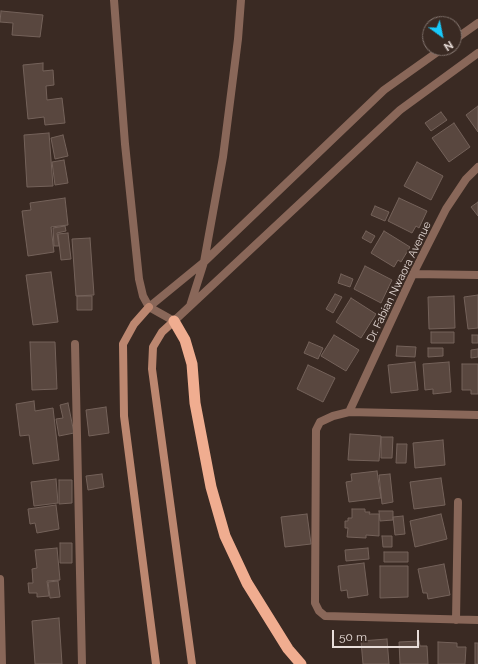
<!DOCTYPE html>
<style>
body{margin:0}
#map{position:relative;width:478px;height:664px;overflow:hidden;background:#3a2a23;font-family:Raleway,sans-serif}
canvas{display:block}
.north{position:absolute;left:422px;top:16px;width:40px;height:40px;box-sizing:border-box;background:#3a2a23;border:1px solid #80726c;border-radius:50%;rotate:147deg;font-size:11px;font-weight:700;line-height:16px;text-align:center;color:#e8ddd9}
.north::after{content:'';display:block;margin:auto;width:14px;height:18px;background:#18cafb;clip-path:polygon(50% 0,100% 100%,50% 72%,0 100%)}
.scale{position:absolute;left:332px;top:630px;width:87px;height:18px;box-sizing:border-box;border:2px solid #e8ddd9;border-top:0;padding-left:5px;font-size:12px;line-height:14px;white-space:nowrap;color:#e8ddd9;-webkit-text-stroke:3px #3a2a23;paint-order:stroke}
</style>
<div id="map">
<canvas width="478" height="664"></canvas>
<div class="north">N</div>
<div class="scale">50 m</div>
</div>
<script>
const c = document.querySelector('canvas').getContext('2d');
c.lineJoin = 'round';
function paint(path, color) { c.fillStyle = color; c.fill(path, 'evenodd'); }
const shape = rows => new Path2D(rows.map(r => 'M' + r).join(''));
function stroke(path, color, width, dash) { c.strokeStyle = color; c.lineWidth = width; c.lineCap = dash ? 'butt' : 'round'; c.setLineDash(dash || []); c.stroke(path); }
function label(font, color, halo, rows, align = 'center') {
  c.font = font + ' Raleway,sans-serif'; c.lineWidth = 4; c.setLineDash([]); c.textBaseline = 'middle'; c.strokeStyle = halo; c.fillStyle = color; for (const [text, x, y, turn = 0] of rows) {
    c.save(); c.translate(x, y); c.rotate((+turn || 0) * Math.PI / 180); c.textAlign = isNaN(turn) ? turn : align; if (halo) c.strokeText(text, 0, 0); c.fillText(text, 0, 0); c.restore();
  }
}
const building = shape([
 [1,11,43,15,40,37,12,35,13,23,0,22,1,11],
 [43,63,43,71,53,70,54,85,46,86,47,100,62,98,65,123,45,125,44,117,28,119,23,65,43,63],
 [478,106,478,132,466,115,478,106],
 [441,112,447,120,431,131,425,123,441,112],
 [454,123,470,147,449,162,432,138,454,123],
 [49,133,53,186,27,187,24,135,49,133],
 [63,135,68,156,55,159,51,138,63,135],
 [64,160,68,183,55,185,52,162,64,160],
 [417,162,443,176,431,200,404,186,417,162],
 [65,198,68,225,51,227,54,252,28,256,22,211,31,210,30,203,65,198],
 [399,198,427,211,419,228,416,226,412,233,388,221,399,198],
 [478,202,478,216,471,207,478,202],
 [375,206,389,212,385,221,371,215,375,206],
 [65,226,66,231,57,233,59,246,54,246,53,228,65,226],
 [366,231,375,236,371,243,362,238,366,231],
 [384,231,410,247,401,262,398,260,394,267,371,253,384,231],
 [68,233,71,259,61,260,58,234,68,233],
 [90,238,94,295,76,296,72,239,90,238],
 [365,266,392,280,381,303,354,289,365,266],
 [51,272,58,322,33,325,26,275,51,272],
 [341,274,353,279,350,287,338,283,341,274],
 [335,294,342,297,333,313,326,309,335,294],
 [478,295,478,328,468,329,464,297,478,295],
 [77,296,92,296,92,310,77,310,77,296],
 [454,296,455,328,429,329,428,297,454,296],
 [351,298,376,314,361,338,336,322,351,298],
 [431,332,454,332,454,343,431,343,431,332],
 [334,335,359,350,346,371,321,356,334,335],
 [472,335,478,335,478,343,472,343,472,335],
 [30,342,55,342,57,389,32,390,30,342],
 [309,342,323,348,318,359,304,353,309,342],
 [397,346,416,347,415,357,396,356,397,346],
 [428,348,443,348,443,356,428,357,428,348],
 [478,349,478,357,471,358,471,350,478,349],
 [415,362,418,390,391,393,388,365,415,362],
 [449,362,451,392,433,394,433,389,425,390,423,364,449,362],
 [462,364,478,364,478,394,471,394,471,390,462,390,462,364],
 [308,365,335,378,323,402,297,389,308,365],
 [34,401,35,411,53,408,59,460,33,464,29,435,20,436,16,404,34,401],
 [68,403,74,433,59,436,56,419,63,418,60,405,68,403],
 [106,407,109,433,89,436,86,410,106,407],
 [350,434,381,436,379,461,348,460,350,434],
 [381,437,393,437,392,458,381,458,381,437],
 [443,440,445,465,415,468,413,443,443,440],
 [397,444,407,444,406,463,396,463,397,444],
 [377,471,381,498,349,502,346,482,352,481,351,474,377,471],
 [102,474,104,487,88,490,86,476,102,474],
 [390,474,393,502,382,504,379,475,390,474],
 [441,478,445,505,414,509,410,482,441,478],
 [56,479,58,503,34,506,31,482,56,479],
 [59,480,72,480,72,503,59,504,59,480],
 [56,505,59,529,37,533,35,523,30,524,28,509,56,505],
 [352,509,365,509,365,512,370,512,369,514,379,514,379,536,366,535,366,538,347,537,348,528,345,528,345,521,348,521,348,518,352,518,352,509],
 [379,511,393,511,393,520,380,521,379,511],
 [307,514,311,544,285,547,281,517,307,514],
 [441,514,447,539,415,547,410,521,441,514],
 [403,516,405,534,395,535,393,517,403,516],
 [382,536,392,536,392,547,383,547,382,536],
 [60,543,72,543,72,563,60,563,60,543],
 [57,548,60,580,47,581,49,596,37,597,37,593,29,593,28,583,33,583,32,569,37,568,35,550,57,548],
 [368,548,369,559,346,561,345,550,368,548],
 [384,552,408,552,408,562,384,562,384,552],
 [364,563,368,595,348,598,347,590,341,591,338,566,364,563],
 [444,564,450,595,428,599,427,593,423,593,418,569,444,564],
 [380,566,408,566,408,597,380,598,380,566],
 [58,581,60,597,50,598,48,582,58,581],
 [59,618,62,664,35,664,32,621,59,618],
 [387,639,389,664,363,664,361,641,387,639],
 [419,641,420,646,427,646,428,664,400,664,399,642,419,641],
 [438,642,457,643,457,647,466,647,465,664,438,664,438,642],
 [475,643,478,643,478,664,475,664,475,643]
]);
const minor = shape([
 [114,0,125,144,139,279,143,296,149,307,174,321,400,110,478,53],
 [454,40,478,23],
 [413,274,478,275],
 [190,306,204,262,223,157,238,39,241,0],
 [149,307,204,262,384,90,443,48],
 [75,344,82,664],
 [349,412,413,274,446,209,466,179,478,167],
 [478,415,349,412,333,416,320,422,316,430,315,603,319,611,325,616,478,620],
 [0,579,2,664],
 [456,620,458,502]
]);
const secondary = shape([
 [149,307,134,324,123,344,124,416,156,664],
 [174,321,162,332,153,347,152,369,192,664]
]);
const trunk = shape([
 [174,321,185,340,192,364,195,403,211,487,225,536,247,583,288,649,301,664]
]);
const streetNames = [
 ["Dr. Fabian Nwaora Avenue",399,282,-64]
];
paint(building, '#59473f');
stroke(building, '#74625a', 1);
stroke(minor, '#896759', 8);
stroke(secondary, '#bc8770', 8);
stroke(trunk, '#f0ad90', 11);
label('11px', '#e8ddd9', '#3a2a23', streetNames);
</script>
